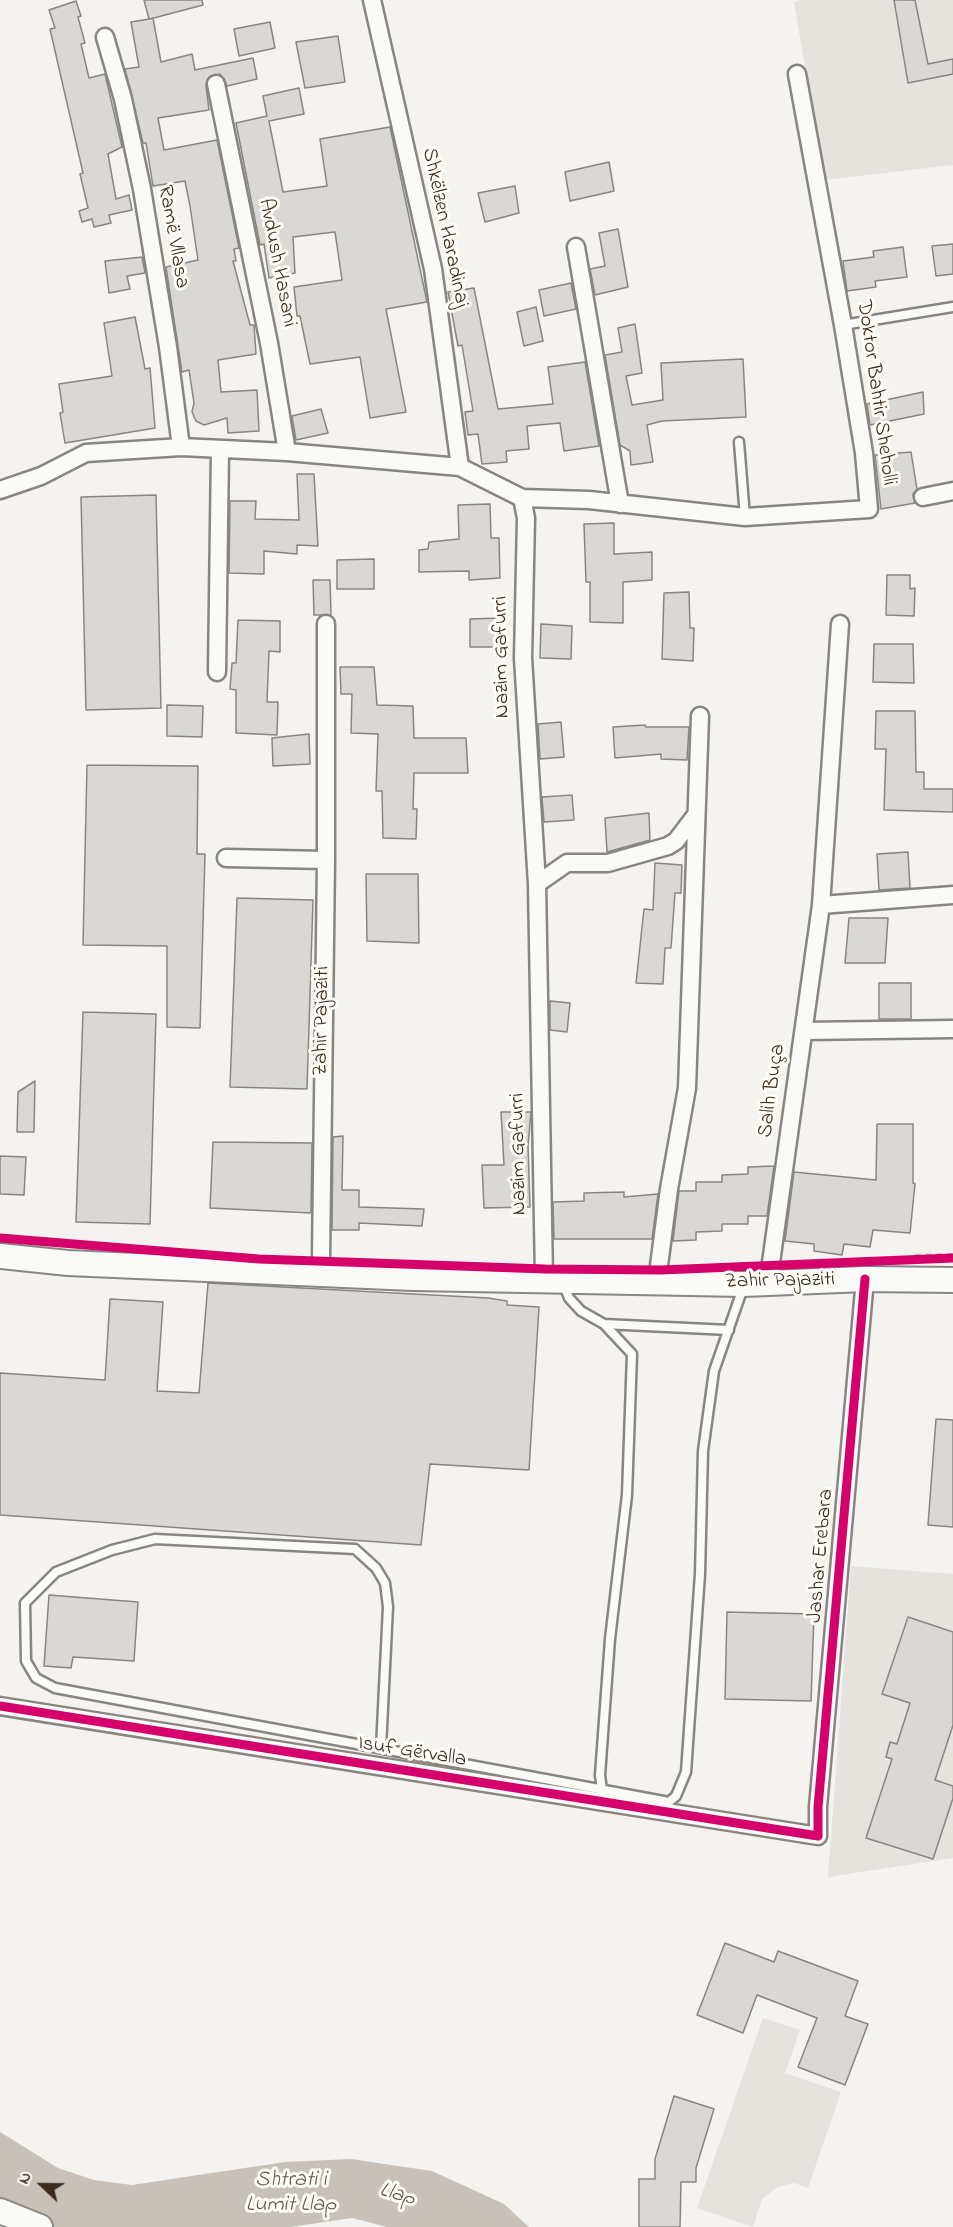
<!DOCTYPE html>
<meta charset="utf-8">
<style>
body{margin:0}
#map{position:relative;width:953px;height:2227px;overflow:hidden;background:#f4f3ef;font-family:"Indie Flower",sans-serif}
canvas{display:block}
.north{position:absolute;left:12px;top:2155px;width:60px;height:60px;-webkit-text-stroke:4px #fdfcf7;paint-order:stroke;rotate:292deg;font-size:16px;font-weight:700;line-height:24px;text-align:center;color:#3b2a1e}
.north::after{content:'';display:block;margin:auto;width:21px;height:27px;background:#3b2a1e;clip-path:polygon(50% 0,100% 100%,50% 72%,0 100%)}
</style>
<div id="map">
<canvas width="953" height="2227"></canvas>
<div class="north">N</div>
</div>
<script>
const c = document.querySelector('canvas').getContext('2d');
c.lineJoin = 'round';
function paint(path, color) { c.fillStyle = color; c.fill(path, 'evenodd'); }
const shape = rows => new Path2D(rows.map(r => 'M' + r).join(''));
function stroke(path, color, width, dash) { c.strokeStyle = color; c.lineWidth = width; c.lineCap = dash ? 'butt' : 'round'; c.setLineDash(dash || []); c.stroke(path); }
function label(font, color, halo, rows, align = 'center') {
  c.font = font + ' "Indie Flower",sans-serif'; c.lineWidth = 6; c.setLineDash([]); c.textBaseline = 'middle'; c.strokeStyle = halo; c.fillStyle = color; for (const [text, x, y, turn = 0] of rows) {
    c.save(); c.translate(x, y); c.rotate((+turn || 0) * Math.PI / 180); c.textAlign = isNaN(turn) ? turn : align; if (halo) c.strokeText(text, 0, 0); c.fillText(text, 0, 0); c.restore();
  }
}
const built = shape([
 [804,0,953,0,953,165,824,180,794,2],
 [851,1566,953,1574,953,1858,828,1877],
 [763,2018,800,2030,785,2073,841,2092,808,2188,794,2183,778,2187,762,2199,753,2227,697,2208]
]);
const water = shape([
 [0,2132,58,2168,94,2180,132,2185,285,2162,351,2159,432,2171,504,2204,529,2227,387,2227,352,2218,291,2227,50,2227,0,2207]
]);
const building = shape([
 [144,0,202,0,203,5,150,19,153,18,161,62,192,54,195,70,253,58,257,79,227,86,220,74,209,77,206,86,209,110,158,118,164,150,217,140,239,248,234,249,236,261,233,261,250,325,254,325,256,354,218,360,221,392,257,390,259,431,228,433,227,418,204,425,196,421,192,412,194,403,189,370,182,372,166,267,198,260,190,206,185,181,153,186,146,143,143,143,125,69,139,67,131,22,149,19,144,0],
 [894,0,915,0,928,64,953,59,953,74,908,83,894,0],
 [76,1,81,16,78,17,85,43,81,44,89,78,105,74,122,147,108,154,116,199,129,195,132,210,109,215,111,223,94,227,92,219,82,222,79,211,88,208,80,174,83,173,50,29,55,28,49,10,76,1],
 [270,22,275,48,239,56,234,29,270,22],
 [338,36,345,82,305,88,296,42,338,36],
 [299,88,304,114,269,121,283,192,327,186,320,139,390,127,427,302,386,309,406,412,370,418,360,357,310,364,300,316,297,316,294,287,342,280,335,232,293,237,295,273,269,278,264,244,260,245,236,123,267,116,263,96,299,88],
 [609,162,614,191,570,201,565,172,609,162],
 [515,186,519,213,485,222,478,193,515,186],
 [618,229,628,287,595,295,590,269,605,266,599,233,618,229],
 [953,244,953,274,936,276,932,246,953,244],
 [903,247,907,277,875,281,876,287,847,291,843,261,874,257,873,251,903,247],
 [142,257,145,273,127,276,130,289,109,293,105,261,142,257],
 [571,283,576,309,544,316,539,290,571,283],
 [474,288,498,409,553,404,548,367,585,362,599,446,564,451,560,423,527,426,529,449,506,451,507,462,482,464,478,434,468,435,465,412,473,411,462,345,458,346,448,292,474,288],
 [536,307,543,341,524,346,517,312,536,307],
 [135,317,145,369,150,368,155,428,65,443,60,413,63,412,59,384,112,376,104,323,135,317],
 [635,324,642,373,626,376,632,405,663,400,661,363,743,359,746,417,662,421,647,425,653,462,631,465,630,451,620,445,605,355,622,352,618,328,635,324],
 [923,392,924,414,870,425,867,404,923,392],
 [321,409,328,433,296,440,292,416,321,409],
 [911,452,917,489,913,494,915,503,881,509,875,455,911,452],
 [297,474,314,474,318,546,297,545,297,554,264,551,264,574,229,573,230,501,256,501,255,519,299,520,297,474],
 [156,495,161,708,86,710,81,497,156,495],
 [490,504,491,538,499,538,500,578,469,580,469,571,419,572,419,550,428,549,429,542,459,539,458,505,490,504],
 [614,523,614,554,652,552,652,580,623,582,623,623,590,622,590,582,586,582,584,524,614,523],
 [374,559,374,589,337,589,337,560,374,559],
 [887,575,910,575,910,589,915,588,914,616,886,615,887,575],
 [313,580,330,580,331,615,314,615,313,580],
 [689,592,690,628,694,628,693,661,662,659,664,593,689,592],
 [500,618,501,647,470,647,470,619,500,618],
 [238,620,280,621,280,652,269,651,267,702,278,702,277,735,236,733,236,690,230,689,232,663,236,663,238,620],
 [541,624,572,626,571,659,540,658,541,624],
 [874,644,913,644,914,683,873,682,874,644],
 [340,667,374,667,377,705,413,706,414,738,466,738,468,773,414,773,413,809,417,809,416,839,383,838,382,791,376,791,378,734,351,733,352,694,341,694,340,667],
 [167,705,203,706,202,737,167,736,167,705],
 [876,711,915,711,916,772,924,772,924,789,953,789,953,812,884,810,886,749,875,749,876,711],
 [561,722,564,757,540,759,538,724,561,722],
 [645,725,646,727,689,727,687,760,661,759,661,754,615,758,613,727,645,725],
 [309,734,310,764,273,766,272,738,309,734],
 [87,765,198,766,197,854,205,854,200,1028,167,1027,167,946,83,945,87,765],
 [572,795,574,820,544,822,542,797,572,795],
 [649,813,650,840,607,852,605,818,649,813],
 [908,852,910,888,879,890,877,854,908,852],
 [655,863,682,865,681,893,675,893,671,948,665,948,663,984,636,983,644,909,653,910,655,863],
 [366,874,418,874,419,943,367,941,366,874],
 [237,898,313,900,307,1089,230,1087,237,898],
 [849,918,888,918,885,963,845,963,849,918],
 [879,983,911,983,911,1019,879,1019,879,983],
 [550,1001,570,1003,567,1032,550,1030,550,1001],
 [83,1012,156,1014,150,1224,76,1222,83,1012],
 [35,1081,34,1132,17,1132,18,1092,35,1081],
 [501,1112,531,1112,528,1146,530,1207,484,1208,482,1165,504,1165,501,1112],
 [877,1124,913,1124,913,1183,915,1184,910,1233,873,1230,870,1247,844,1244,842,1255,814,1251,814,1244,785,1241,794,1172,876,1180,877,1124],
 [343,1136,342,1190,359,1190,359,1207,424,1209,422,1226,359,1223,359,1230,332,1230,333,1137,343,1136],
 [213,1142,312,1143,311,1213,210,1208,213,1142],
 [0,1156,26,1157,24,1195,0,1194,0,1156],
 [774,1166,767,1216,748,1216,748,1224,722,1224,722,1231,696,1232,696,1240,673,1241,679,1191,696,1191,696,1182,722,1182,722,1175,748,1174,748,1167,774,1166],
 [624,1192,624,1197,658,1194,652,1239,554,1239,553,1202,584,1201,584,1193,624,1192],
 [208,1283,488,1298,507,1301,507,1305,539,1307,529,1470,430,1464,421,1545,0,1515,0,1373,105,1380,110,1299,163,1302,157,1391,199,1393,208,1283],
 [936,1419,953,1420,953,1527,928,1525,936,1419],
 [49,1595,138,1602,134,1661,73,1657,71,1668,44,1666,49,1595],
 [727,1612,814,1614,811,1701,725,1699,727,1612],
 [908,1617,953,1632,953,1725,935,1780,953,1786,953,1798,933,1859,866,1838,892,1759,886,1757,890,1742,897,1744,910,1703,882,1694,908,1617],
 [725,1943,774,1962,778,1951,858,1981,845,2016,868,2024,845,2085,798,2067,817,2018,757,1995,743,2033,697,2015,725,1943],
 [674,2096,714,2109,696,2168,696,2182,681,2182,680,2227,639,2227,639,2179,655,2179,655,2159,674,2096]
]);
const path = shape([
 [915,1256,953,1255]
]);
const service = shape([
 [843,325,953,307],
 [739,442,745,517],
 [564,1285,569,1298,581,1311,604,1324,632,1354,627,1495,610,1639,600,1775,602,1790],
 [604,1324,729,1330],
 [381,1748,388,1607,385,1583,376,1568,355,1549,155,1539,112,1550,56,1572,25,1603,26,1661,36,1678,55,1688,669,1802,676,1796,686,1772,700,1574,703,1451,714,1371,744,1285]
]);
const minor = shape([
 [372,0,433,269,460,467],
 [105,37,123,99,142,189,168,347,181,447],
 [216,84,269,343,287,452],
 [576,247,620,504],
 [0,490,41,476,86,453,181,447,287,452,460,467,522,498,589,500,745,517,869,509,864,453,843,325,797,74],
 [923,497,953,491],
 [522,498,526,518,523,658,537,884,544,1278],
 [217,672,220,451],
 [226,858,326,860],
 [537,884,567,863,608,863,668,846,676,841,695,816],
 [821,905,953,895],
 [804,1031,953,1029],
 [319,1272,321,1259,326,860,326,624],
 [657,1281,669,1189,687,1088,700,716],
 [768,1284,821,905,840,624],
 [0,1706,818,1836,818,1807,865,1279]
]);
const secondary = shape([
 [0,1256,68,1263,413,1278,744,1284,865,1279,953,1280],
 [0,2211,40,2227]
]);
const cycleway = shape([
 [0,1238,259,1259,545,1269,661,1270,953,1258],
 [0,1706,818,1836,818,1807,865,1279]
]);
const streetNames = [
 ["Shkëlzen Haradinaj",444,228,78],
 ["Ramë Vllasa",172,237,80],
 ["Avdush Hasani",276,263,79],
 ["Doktor Bahtir Sheholli",875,393,82],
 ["Nazim Gafurri",503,657,-91],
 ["Zahir Pajaziti",323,1021,-89],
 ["Salih Buça",773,1091,-82],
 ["Nazim Gafurri",520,1154,-91],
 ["Zahir Pajaziti",780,1282,-1],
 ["Jashar Erebara",822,1556,-85],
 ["Isuf Gërvalla",412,1753,9]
];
const waterNames = [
 ["Shtrati i",291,2181],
 ["Lumit Llap",291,2206],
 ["Llap",397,2196,17]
];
paint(built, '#e6e3de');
paint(water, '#c7c1ba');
paint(building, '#d9d8d5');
stroke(building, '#898681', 1.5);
stroke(service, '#898681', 13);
stroke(minor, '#898681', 21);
stroke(secondary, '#898681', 28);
stroke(path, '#b5b3b0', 4, [6, 4.5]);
stroke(service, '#fafaf8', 8);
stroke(minor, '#fafaf8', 16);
stroke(secondary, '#fafaf8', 24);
stroke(cycleway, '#d6006c', 9);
label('21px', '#3b2a1e', '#fdfcf7', streetNames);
label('italic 22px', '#65584d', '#fdfcf7', waterNames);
</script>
